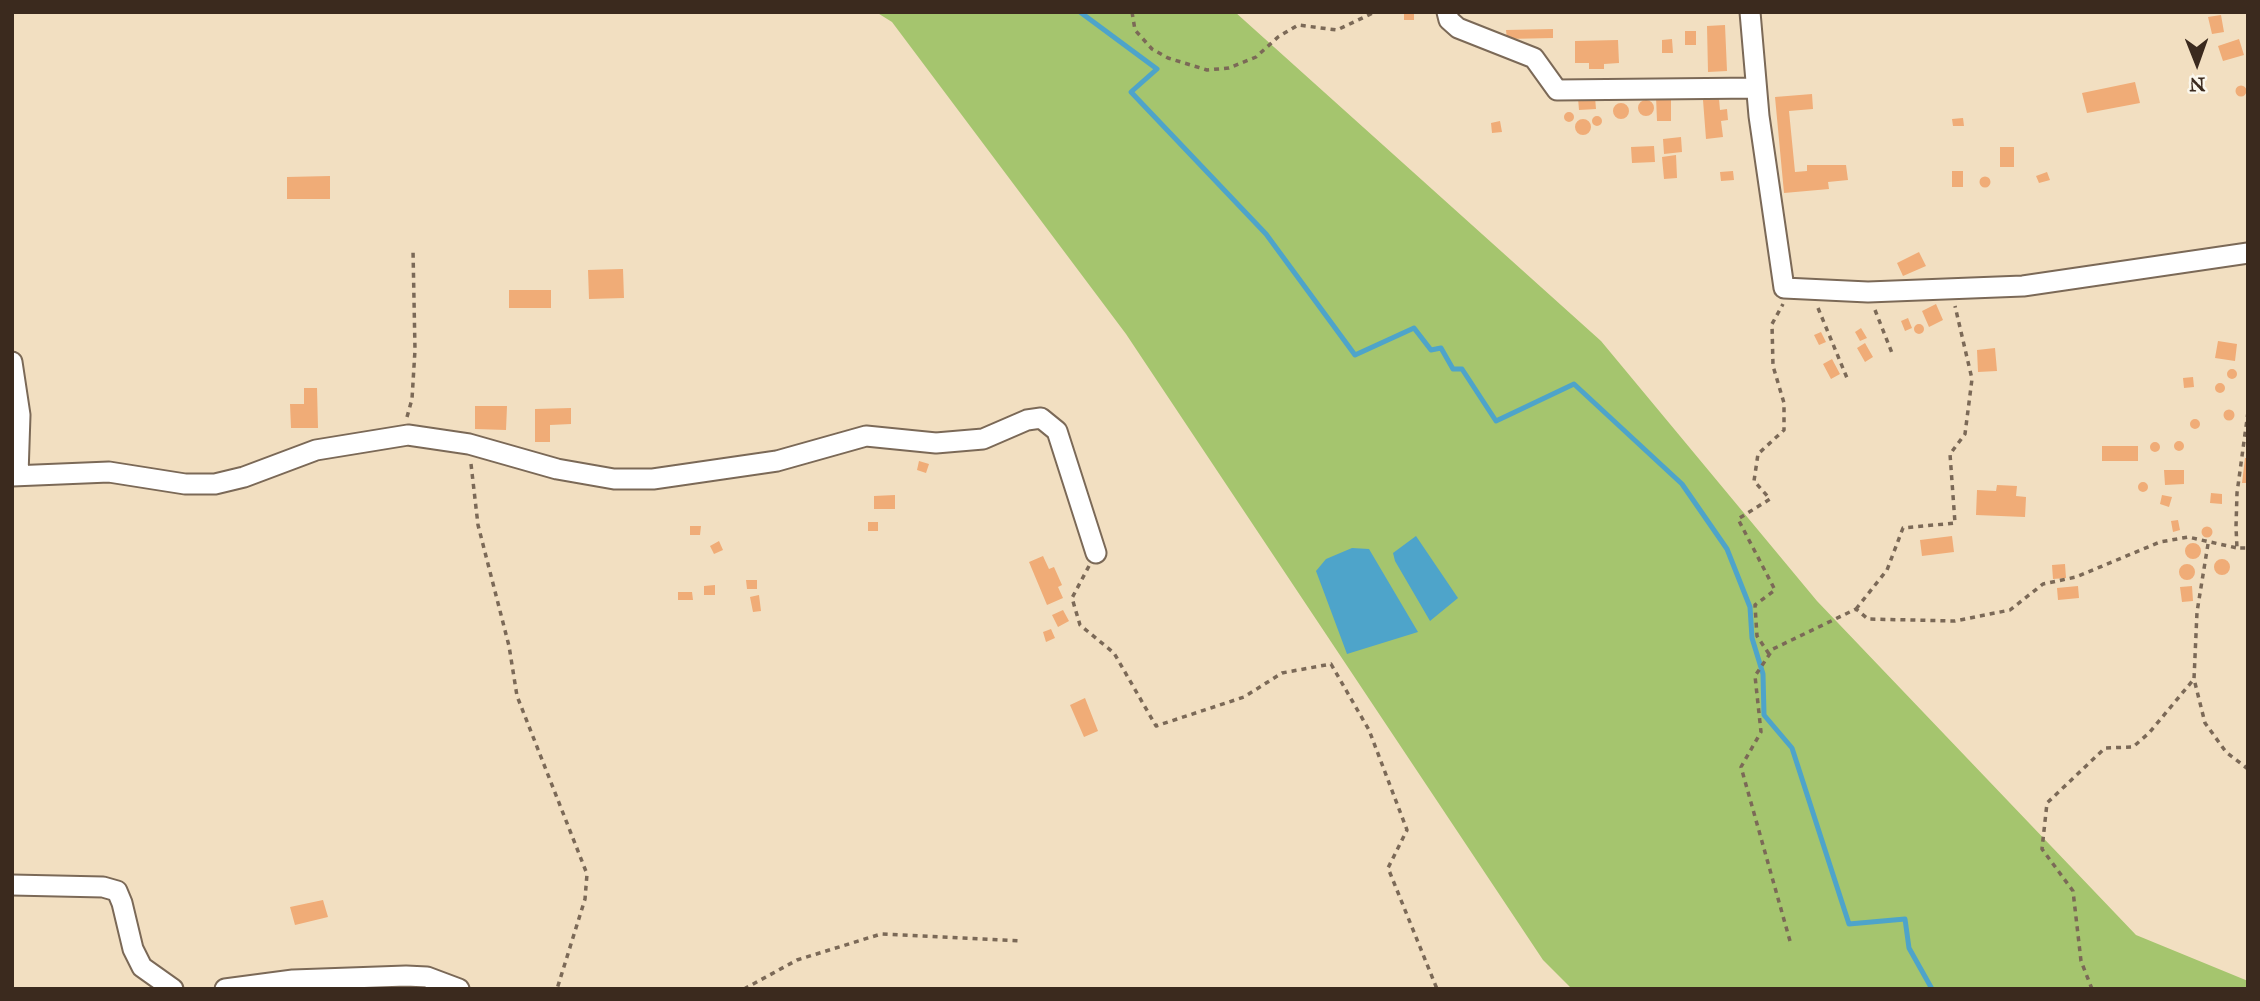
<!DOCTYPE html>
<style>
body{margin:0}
#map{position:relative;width:2260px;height:1001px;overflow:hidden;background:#f2dfc1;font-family:"IM FELL Great Primer",serif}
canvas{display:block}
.frame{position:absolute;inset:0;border:14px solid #3b2a1e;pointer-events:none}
.north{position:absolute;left:2162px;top:28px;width:70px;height:70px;-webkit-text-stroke:5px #fbf7ec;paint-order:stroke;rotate:179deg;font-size:19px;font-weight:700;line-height:28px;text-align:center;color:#3b2a1e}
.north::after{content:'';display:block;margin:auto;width:24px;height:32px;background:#3b2a1e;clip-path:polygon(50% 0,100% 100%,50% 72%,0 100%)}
</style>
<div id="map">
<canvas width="2260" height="1001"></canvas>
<div class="frame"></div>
<div class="north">N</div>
</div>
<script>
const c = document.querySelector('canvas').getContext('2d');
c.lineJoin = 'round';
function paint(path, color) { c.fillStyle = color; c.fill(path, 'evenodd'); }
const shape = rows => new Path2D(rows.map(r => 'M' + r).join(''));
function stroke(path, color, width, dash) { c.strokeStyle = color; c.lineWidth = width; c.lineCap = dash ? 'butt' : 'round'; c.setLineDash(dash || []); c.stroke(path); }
const green = shape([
 [876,12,1235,12,1601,341,1817,601,2136,935,2248,981,2248,989,1572,989,1543,960,1126,334,892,22]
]);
const water = shape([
 [1416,536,1458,598,1430,621,1395,561,1393,553],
 [1352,548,1369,549,1418,632,1347,654,1316,571,1326,559]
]);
const stream = shape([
 [1080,12,1157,69,1131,92,1266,234,1355,355,1414,328,1431,350,1441,348,1453,369,1462,369,1496,421,1574,384,1682,484,1727,549,1750,607,1752,638,1763,674,1764,715,1792,748,1849,924,1905,919,1909,948,1932,989]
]);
const building = shape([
 [1404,12,1414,12,1414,20,1404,20],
 [2221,15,2224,32,2212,34,2208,17],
 [1725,25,1727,71,1708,72,1707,26],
 [1553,29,1553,38,1507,39,1506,30],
 [1685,31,1696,31,1696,45,1685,45],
 [1672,39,1673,53,1662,53,1662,40],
 [2239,39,2244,55,2223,61,2218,46],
 [1618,40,1619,63,1604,64,1604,69,1589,69,1589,63,1575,63,1575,41],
 [2135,82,2140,103,2087,113,2082,93],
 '2235.5 91a5.5 5.5 0 1 1 11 0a5.5 5.5 0 1 1-11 0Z',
 [1812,94,1813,109,1789,111,1795,172,1807,171,1807,165,1846,165,1848,180,1828,182,1829,189,1784,193,1775,97],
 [1656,96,1671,96,1671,121,1657,121],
 [1595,97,1596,109,1579,110,1578,98],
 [1719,99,1720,110,1727,109,1728,120,1721,121,1723,137,1706,139,1703,100],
 '1638 108a8 8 0 1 1 16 0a8 8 0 1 1-16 0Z',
 '1613 111a8 8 0 1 1 16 0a8 8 0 1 1-16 0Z',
 '1564 117a5 5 0 1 1 10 0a5 5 0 1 1-10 0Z',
 '1592 121a5 5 0 1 1 10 0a5 5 0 1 1-10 0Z',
 [1963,118,1964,126,1953,126,1952,119],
 '1575 127a8 8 0 1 1 16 0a8 8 0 1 1-16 0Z',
 [1500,121,1502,132,1492,133,1491,123],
 [1681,137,1682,152,1664,154,1663,139],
 [1654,146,1655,162,1632,163,1631,147],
 [2000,147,2014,147,2014,167,2000,167],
 [1676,155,1677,178,1664,179,1662,157],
 [1733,171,1734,180,1721,181,1720,172],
 [1952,171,1963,171,1963,187,1952,187],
 [2047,172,2050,180,2039,183,2036,176],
 [330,176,330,199,287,199,287,177],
 '1979.5 182a5.5 5.5 0 1 1 11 0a5.5 5.5 0 1 1-11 0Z',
 [1919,252,1926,266,1903,276,1897,263],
 [623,269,624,298,589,299,588,270],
 [509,290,551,290,551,308,509,308],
 [1936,304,1943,320,1929,327,1922,311],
 [1908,318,1912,328,1905,331,1901,321],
 '1914 329a5 5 0 1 1 10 0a5 5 0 1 1-10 0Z',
 [1861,328,1867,338,1860,341,1855,332],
 [1821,332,1826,342,1819,345,1814,335],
 [2218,341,2237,344,2235,361,2215,358],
 [1865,343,1873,357,1865,362,1857,348],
 [1995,348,1997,371,1978,372,1977,350],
 [1832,359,1840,374,1831,379,1823,364],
 '2227 374a5 5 0 1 1 10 0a5 5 0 1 1-10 0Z',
 [2193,377,2194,387,2184,388,2183,378],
 '2215 388a5 5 0 1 1 10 0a5 5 0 1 1-10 0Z',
 [304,388,317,388,318,428,291,428,290,404,304,404],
 [475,406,507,406,506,430,475,429],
 [571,408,571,424,550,425,550,442,535,442,535,409],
 '2223.5 415a5.5 5.5 0 1 1 11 0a5.5 5.5 0 1 1-11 0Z',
 '2190 424a5 5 0 1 1 10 0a5 5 0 1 1-10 0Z',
 '2174 446a5 5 0 1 1 10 0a5 5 0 1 1-10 0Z',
 '2150 447a5 5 0 1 1 10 0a5 5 0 1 1-10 0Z',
 [2102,446,2138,446,2138,461,2102,461],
 [2245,458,2248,458,2248,483,2242,483],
 [919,461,929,464,926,473,917,470],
 [2164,470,2184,470,2184,484,2165,485],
 '2138 487a5 5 0 1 1 10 0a5 5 0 1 1-10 0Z',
 [1997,485,2017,486,2016,496,2026,497,2025,517,1976,515,1977,490,1996,491],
 [2211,493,2222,494,2222,504,2210,503],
 [895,495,895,509,874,509,874,496],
 [2162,495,2172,497,2169,507,2160,504],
 [2178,520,2180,530,2173,532,2171,521],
 [868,522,878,522,878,531,868,531],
 [690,526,701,526,700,535,690,535],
 '2201.5 532a5.5 5.5 0 1 1 11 0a5.5 5.5 0 1 1-11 0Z',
 [1952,536,1954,552,1922,556,1920,540],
 [719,541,723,550,714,554,710,546],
 '2185 551a8 8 0 1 1 16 0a8 8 0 1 1-16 0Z',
 [1043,556,1049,569,1054,567,1062,585,1058,587,1063,598,1047,605,1029,562],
 '2214 567a8 8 0 1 1 16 0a8 8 0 1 1-16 0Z',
 [2065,564,2066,578,2053,579,2052,565],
 '2179 572a8 8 0 1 1 16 0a8 8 0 1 1-16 0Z',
 [746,580,757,580,757,589,747,589],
 [715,585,715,595,704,595,704,586],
 [2078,586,2079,598,2058,600,2057,588],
 [2192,586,2193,601,2182,602,2180,587],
 [678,592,692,592,693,600,678,600],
 [759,595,761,611,753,612,750,597],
 [1063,610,1069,621,1058,627,1052,615],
 [1051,629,1055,638,1046,642,1043,632],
 [1085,698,1098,731,1084,737,1070,705],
 [323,900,328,917,295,925,290,907]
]);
const path = shape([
 [1132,12,1135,30,1152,49,1168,58,1207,70,1229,68,1256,57,1278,37,1298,25,1337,30,1375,12],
 [1818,308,1847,378],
 [1875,310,1892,353],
 [2248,412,2237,493,2236,527,2237,548,2248,548],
 [407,417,412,399,415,350,413,250],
 [471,464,478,525,509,646,517,696,587,874,585,899,557,989],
 [2208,544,2197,612,2194,679,2205,723,2226,752,2248,769],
 [1089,566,1072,598,1080,625,1114,653,1156,726,1244,697,1282,673,1331,664,1369,730,1407,830,1388,868,1437,989],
 [1856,609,1887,570,1903,528,1955,523,1950,454,1965,434,1972,379,1955,306],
 [1769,654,1757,636,1755,605,1775,590,1738,519,1770,499,1754,481,1758,454,1784,430,1784,403,1773,366,1772,324,1783,304],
 [1790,941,1741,767,1761,732,1755,676,1773,649,1856,609,1868,619,1955,621,2010,610,2043,584,2076,577,2160,542,2188,537,2237,548],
 [744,989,797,960,881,934,1021,941],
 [2092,989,2081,961,2073,891,2042,849,2047,803,2105,748,2133,747,2149,733,2194,679]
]);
const street = shape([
 [1447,12,1449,20,1458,28,1534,58,1557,90,1756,88],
 [1750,12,1759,116,1784,288,1868,292,2023,286,2248,253],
 [12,362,20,415,18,475],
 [12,476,109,472,185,484,215,484,244,477,316,450,408,435,469,444,557,469,614,479,653,479,777,461,866,436,936,443,983,439,1027,420,1041,418,1057,431,1096,553],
 [12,885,103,887,117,891,122,903,133,949,142,967,173,989],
 [225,989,293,980,406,976,427,977,459,989]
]);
paint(green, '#a5c56e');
paint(water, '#4ea4ca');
stroke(stream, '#4ea4ca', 5);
paint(building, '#f0ac77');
stroke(street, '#7b6957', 23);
stroke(path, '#7b6957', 3.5, [5, 5]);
stroke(street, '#fff', 19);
</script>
